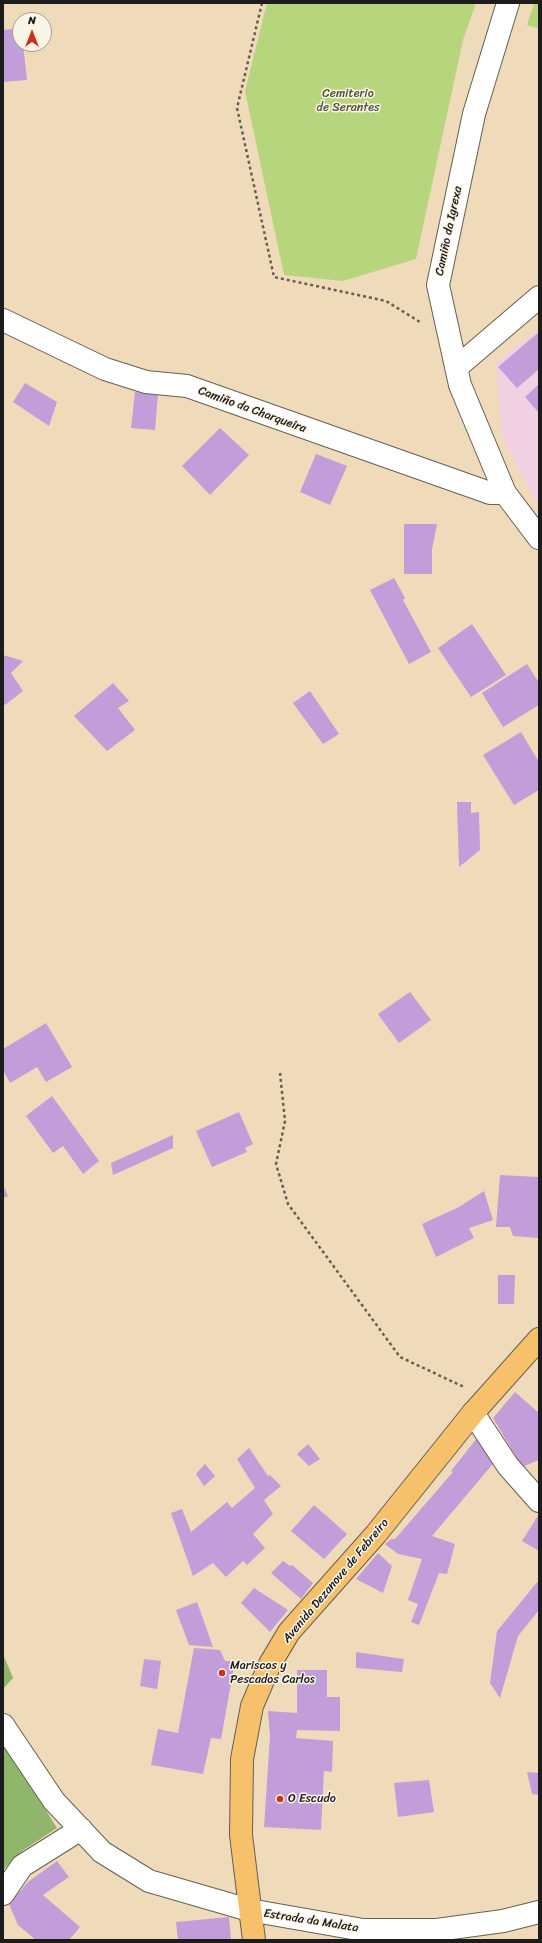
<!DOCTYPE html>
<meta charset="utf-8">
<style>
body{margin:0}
#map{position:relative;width:542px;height:1943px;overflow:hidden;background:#efdbba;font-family:Sriracha,sans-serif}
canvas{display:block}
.frame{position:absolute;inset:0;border:4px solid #1c1c1c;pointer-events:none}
.north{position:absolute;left:12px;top:12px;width:40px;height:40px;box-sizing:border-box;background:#fcf5e5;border:1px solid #a29e95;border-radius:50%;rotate:0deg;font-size:11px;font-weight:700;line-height:16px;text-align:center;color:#1c1c1c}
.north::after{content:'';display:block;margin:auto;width:14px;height:18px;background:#c8321e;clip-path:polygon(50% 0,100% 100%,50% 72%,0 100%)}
</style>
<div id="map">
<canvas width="542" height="1943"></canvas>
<div class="frame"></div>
<div class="north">N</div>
</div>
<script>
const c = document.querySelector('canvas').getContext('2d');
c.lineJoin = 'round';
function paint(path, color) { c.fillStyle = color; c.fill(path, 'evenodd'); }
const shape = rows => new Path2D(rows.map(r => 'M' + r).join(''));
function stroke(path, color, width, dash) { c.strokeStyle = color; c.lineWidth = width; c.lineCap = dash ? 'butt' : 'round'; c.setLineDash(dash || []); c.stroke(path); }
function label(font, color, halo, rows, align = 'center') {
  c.font = font + ' Sriracha,sans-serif'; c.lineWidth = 3; c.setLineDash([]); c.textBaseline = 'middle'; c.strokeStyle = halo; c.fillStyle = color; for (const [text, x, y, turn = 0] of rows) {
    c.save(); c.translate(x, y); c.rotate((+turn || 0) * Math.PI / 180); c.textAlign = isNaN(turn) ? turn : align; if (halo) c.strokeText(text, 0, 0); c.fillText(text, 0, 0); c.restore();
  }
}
const built = shape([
 [539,328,539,505,533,497,501,435,496,362]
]);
const green = shape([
 [267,3,476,3,463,40,416,259,343,281,284,275,245,91],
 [534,3,539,3,539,29,527,25]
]);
const forest = shape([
 [3,1654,13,1678,3,1689],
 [3,1742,57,1828,22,1851,3,1870]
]);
const building = shape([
 [20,28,20,44,23,44,27,80,3,82,3,30],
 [539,332,539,369,517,388,498,367],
 [25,383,57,402,49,426,13,402],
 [539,384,539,413,525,397],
 [135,392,158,394,155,430,131,428],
 [220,428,249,455,210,495,182,466],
 [316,454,347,466,330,505,300,492],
 [404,524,437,524,432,549,432,574,404,574],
 [394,578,405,598,403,600,431,652,409,664,370,590],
 [472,624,506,675,471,697,438,648],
 [3,655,23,661,11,673,23,691,5,705,3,703],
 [527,664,539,683,539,705,503,727,482,693],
 [113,683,129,701,118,708,135,730,107,751,74,716],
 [310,691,339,734,323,744,293,703],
 [521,732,539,762,539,790,514,805,483,755],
 [457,802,471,802,471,813,479,812,480,850,459,867],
 [410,992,431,1020,399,1043,378,1014],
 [46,1023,72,1067,46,1082,37,1067,10,1083,3,1070,3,1049],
 [52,1096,99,1161,83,1174,63,1146,53,1153,26,1116],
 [239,1112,253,1144,245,1148,247,1152,212,1167,196,1131],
 [173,1135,173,1148,113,1175,111,1163],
 [500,1175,538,1177,539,1238,513,1236,510,1227,496,1227],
 [3,1185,8,1196,3,1198],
 [484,1191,493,1220,469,1228,474,1238,436,1257,422,1224,459,1207],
 [498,1275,515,1275,514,1304,498,1304],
 [515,1392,539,1413,539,1460,522,1467,493,1418],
 [477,1438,497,1459,432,1536,455,1544,447,1574,439,1573,419,1625,411,1622,418,1604,408,1600,422,1559,398,1554,385,1544,391,1539,395,1539,453,1472,451,1471],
 [308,1444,320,1459,309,1466,297,1454],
 [249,1448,268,1476,270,1475,281,1486,264,1500,273,1514,253,1534,265,1548,247,1565,243,1561,226,1577,213,1563,193,1576,171,1513,182,1509,191,1532,227,1502,232,1508,255,1488,237,1459],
 [205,1464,215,1476,204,1486,196,1474],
 [314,1505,347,1534,324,1559,291,1531],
 [539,1514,539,1551,522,1541],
 [378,1553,392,1566,383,1593,356,1579],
 [283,1561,290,1566,292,1565,313,1583,301,1599,271,1573],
 [539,1580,539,1610,518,1636,500,1698,490,1683,497,1631],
 [254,1588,288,1610,270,1632,241,1603],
 [197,1602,213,1647,189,1645,176,1610],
 [194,1648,220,1650,225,1661,235,1661,221,1739,211,1738,203,1774,151,1765,158,1729,178,1733],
 [356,1652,404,1659,402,1672,356,1668],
 [144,1659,161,1661,157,1689,140,1686],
 [297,1670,327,1670,327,1697,340,1697,340,1731,297,1730,296,1738,333,1741,332,1772,324,1771,321,1830,264,1827,270,1736,268,1711,297,1713],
 [527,1772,539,1773,539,1795,532,1794],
 [429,1780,434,1812,398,1817,394,1783],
 [57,1861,69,1877,43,1895,80,1927,69,1940,36,1940,18,1925,9,1904,28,1882],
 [229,1917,231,1940,178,1940,176,1922]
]);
const path = shape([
 [262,3,237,108,274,277,386,301,420,322],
 [280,1073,285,1121,276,1164,288,1204,400,1357,464,1387]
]);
const minor = shape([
 [508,3,474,114,438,285,460,385,505,493,539,538],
 [3,320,105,369,146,382,187,386,490,493,505,493],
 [456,368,539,297],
 [473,1413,508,1466,539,1501],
 [3,1725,54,1801,102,1852,149,1881,249,1910,363,1930,437,1930,503,1921,539,1912],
 [3,1894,22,1866,81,1829]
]);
const major = shape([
 [254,1940,241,1835,242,1759,252,1706,270,1664,289,1632,376,1534,473,1413,539,1339]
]);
const markers = [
 [222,1673,4,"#c8321e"],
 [280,1799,4,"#c8321e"]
];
const parkNames = [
 ["Cemiterio",348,94],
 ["de Serantes",348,108]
];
const streetNames = [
 ["Camiño da Igrexa",449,231,-78],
 ["Camiño da Charqueira",252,410,20],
 ["Avenida Dezanove de Febreiro",336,1581,-50],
 ["Estrada da Malata",311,1921,9]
];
const poiNames = [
 ["Mariscos y",230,1666],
 ["Pescados Carlos",230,1680],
 ["O Escudo",288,1799]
];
paint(built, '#f1d0e2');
paint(green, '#b6d57d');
paint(forest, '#90b66c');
paint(building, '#c19dd9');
stroke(minor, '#665f53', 24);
stroke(major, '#665f53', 24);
stroke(path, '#665f53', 2.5, [3, 3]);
stroke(minor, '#fff', 22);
stroke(major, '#f7c06b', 22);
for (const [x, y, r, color] of markers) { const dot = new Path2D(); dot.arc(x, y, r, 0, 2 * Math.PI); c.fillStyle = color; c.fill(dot); stroke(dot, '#fcf5e5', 1.5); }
label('12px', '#4a5439', '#fcf5e5', parkNames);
label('12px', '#1c1c1c', '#fcf5e5', streetNames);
label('12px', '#1c1c1c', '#fcf5e5', poiNames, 'left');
</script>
